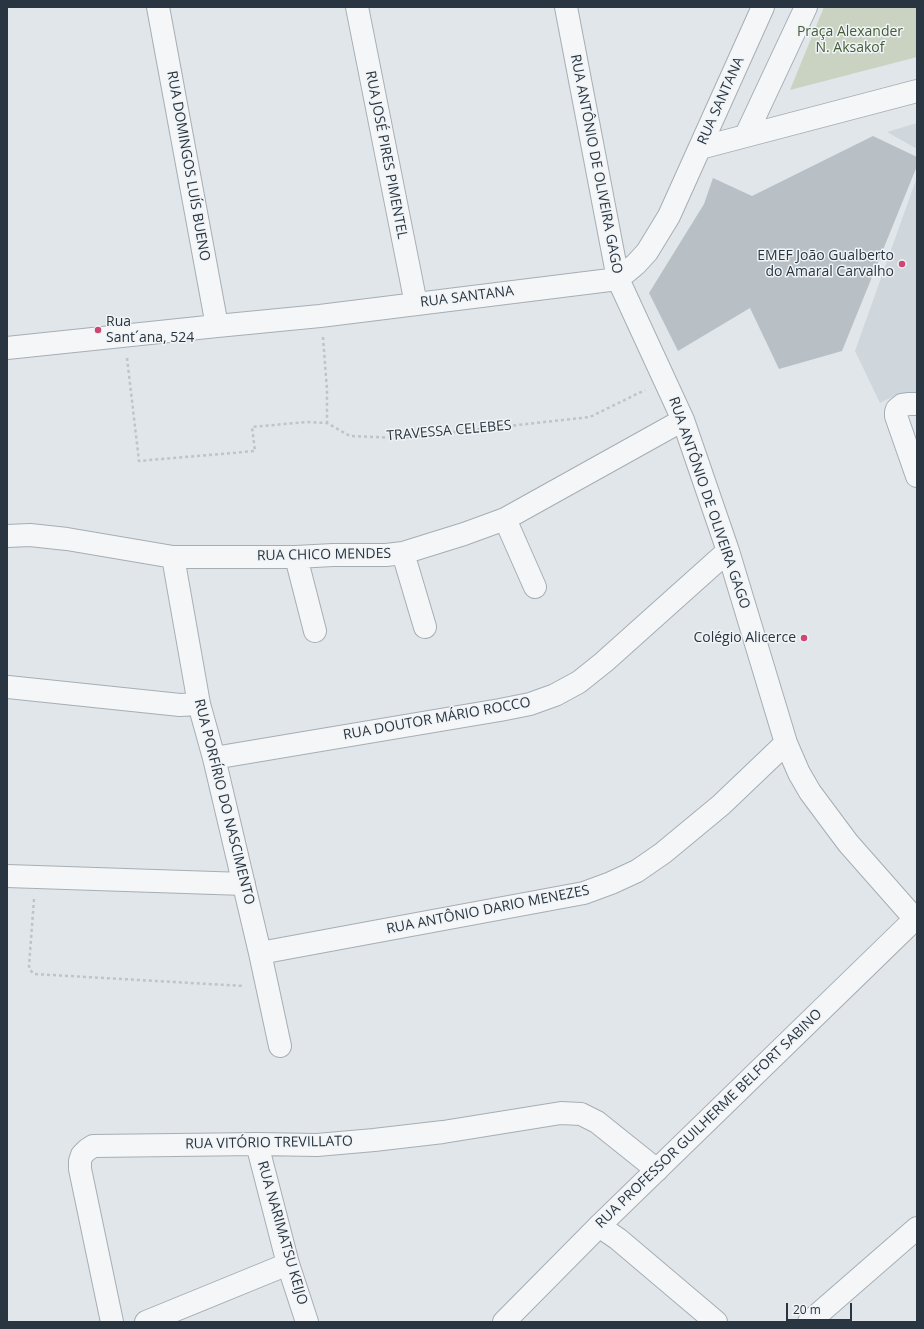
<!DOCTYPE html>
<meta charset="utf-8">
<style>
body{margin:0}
#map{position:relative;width:924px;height:1329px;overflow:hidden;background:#e1e6ea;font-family:"Open Sans",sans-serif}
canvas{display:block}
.frame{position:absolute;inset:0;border:8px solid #293641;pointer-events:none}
.scale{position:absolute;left:786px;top:1303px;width:66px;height:18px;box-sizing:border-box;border:2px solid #293641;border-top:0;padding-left:5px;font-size:12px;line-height:14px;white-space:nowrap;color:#293641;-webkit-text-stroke:3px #f1f4f7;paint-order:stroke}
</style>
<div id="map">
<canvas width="924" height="1329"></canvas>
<div class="frame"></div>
<div class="scale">20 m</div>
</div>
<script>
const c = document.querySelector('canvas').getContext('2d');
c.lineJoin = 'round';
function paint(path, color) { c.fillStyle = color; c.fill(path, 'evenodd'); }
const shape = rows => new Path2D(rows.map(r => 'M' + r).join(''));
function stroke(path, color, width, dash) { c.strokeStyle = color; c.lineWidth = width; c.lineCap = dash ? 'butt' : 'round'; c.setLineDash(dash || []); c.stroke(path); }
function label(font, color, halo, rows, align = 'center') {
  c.font = font + ' "Open Sans",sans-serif'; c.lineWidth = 3; c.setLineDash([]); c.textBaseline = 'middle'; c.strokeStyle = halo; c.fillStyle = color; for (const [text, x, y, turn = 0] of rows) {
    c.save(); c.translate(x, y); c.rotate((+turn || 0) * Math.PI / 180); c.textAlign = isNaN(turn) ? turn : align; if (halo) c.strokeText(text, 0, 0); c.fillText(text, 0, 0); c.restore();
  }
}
const built = shape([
 [917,123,917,149,887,132],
 [917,177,917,394,900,393,880,403,855,351]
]);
const green = shape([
 [824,7,917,7,917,57,790,90]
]);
const building = shape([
 [873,136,917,157,917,166,842,351,779,369,750,308,678,351,649,293,704,204,713,178,752,196]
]);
const path = shape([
 [323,337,327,390,327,423],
 [127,358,139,461,255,451,252,427,306,422,327,423,350,436,400,438,590,417,645,390],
 [34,899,29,966,30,970,34,974,244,986]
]);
const minor = shape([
 [158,7,217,326],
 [357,7,416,304],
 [566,7,618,279,683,420,728,551,786,743,799,773,810,792,848,843,915,919],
 [746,135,806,7],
 [700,148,917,91],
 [7,348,217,326,320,316,618,279,636,264,647,252,669,216,763,7],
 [917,404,909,404,902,405,897,409,896,412,896,416,917,476],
 [505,519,535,587],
 [7,536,30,535,67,539,173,557,296,557,333,555,386,555,403,553,464,534,505,519,683,420],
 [403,553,425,627],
 [173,557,199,704,214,758,260,953,280,1046],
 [296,557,315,631],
 [8,687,180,705,199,704],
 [214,758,500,710,530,704,555,695,579,682,604,662,728,551],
 [7,876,244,884],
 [260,953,584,893,611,883,637,871,663,853,721,805,786,743],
 [257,1144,288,1264,307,1322],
 [599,1226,618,1239,716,1322],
 [112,1322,80,1169,80,1161,82,1155,87,1150,93,1146,257,1144,317,1145,374,1140,443,1132,561,1113,581,1114,597,1122,657,1170],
 [146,1322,288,1264],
 [809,1322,917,1228]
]);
const tertiary = shape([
 [504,1322,599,1226,917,917]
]);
const markers = [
 [902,264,4,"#cd4774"],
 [98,330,4,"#cd4774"],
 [804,638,4,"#cd4774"]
];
const parkNames = [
 ["Praça Alexander",850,32],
 ["N. Aksakof",850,48]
];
const streetNames = [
 ["RUA SANTANA",721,101,-66],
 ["RUA JOSÉ PIRES PIMENTEL",386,155,79],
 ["RUA ANTÔNIO DE OLIVEIRA GAGO",596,164,79],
 ["RUA DOMINGOS LUÍS BUENO",188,166,80],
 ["RUA SANTANA",467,297,-7],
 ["TRAVESSA CELEBES",449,431,-5],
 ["RUA ANTÔNIO DE OLIVEIRA GAGO",709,503,71],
 ["RUA CHICO MENDES",324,555,-1],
 ["RUA DOUTOR MÁRIO ROCCO",437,719,-10],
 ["RUA PORFÍRIO DO NASCIMENTO",224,802,76],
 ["RUA ANTÔNIO DARIO MENEZES",488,910,-11],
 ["RUA PROFESSOR GUILHERME BELFORT SABINO",709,1119,-44],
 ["RUA VITÓRIO TREVILLATO",269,1143,-1],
 ["RUA NARIMATSU KEIJO",282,1233,74]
];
const poiNames = [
 ["EMEF João Gualberto",894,256],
 ["do Amaral Carvalho",894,272],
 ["Rua",106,322,"left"],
 ["Sant´ana, 524",106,338,"left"],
 ["Colégio Alicerce",796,638]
];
paint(built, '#cfd6dc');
paint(green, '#cad3c2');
paint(building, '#b8c0c6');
stroke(minor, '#a6aeb4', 24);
stroke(tertiary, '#a6aeb4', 24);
stroke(path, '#bfc4c8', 2.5, [3, 3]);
stroke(minor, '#f4f6f8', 22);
stroke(tertiary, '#f4f6f8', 22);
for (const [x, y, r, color] of markers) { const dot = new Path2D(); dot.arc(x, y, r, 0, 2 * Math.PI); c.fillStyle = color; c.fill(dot); stroke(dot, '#f1f4f7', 1.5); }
label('14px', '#455d37', '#f1f4f7', parkNames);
label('14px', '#293641', '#f1f4f7', streetNames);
label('14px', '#293641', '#f1f4f7', poiNames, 'right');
</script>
